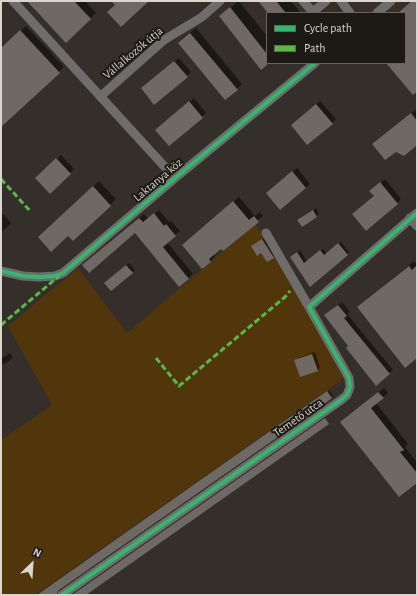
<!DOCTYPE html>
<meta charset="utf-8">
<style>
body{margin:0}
#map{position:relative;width:418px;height:596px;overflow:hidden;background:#342f2a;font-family:"Alegreya Sans",sans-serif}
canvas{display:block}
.frame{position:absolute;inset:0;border:2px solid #dad5cf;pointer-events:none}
.legend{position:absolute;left:266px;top:12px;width:140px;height:52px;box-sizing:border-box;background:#1d1914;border:1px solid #69645f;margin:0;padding:5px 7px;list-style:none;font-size:12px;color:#dad5cf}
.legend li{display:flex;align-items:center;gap:8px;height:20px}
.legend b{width:20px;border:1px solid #69645f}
.north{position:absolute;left:12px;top:544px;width:40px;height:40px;-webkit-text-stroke:3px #1d1914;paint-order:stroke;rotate:25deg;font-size:11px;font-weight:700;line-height:16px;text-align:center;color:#dad5cf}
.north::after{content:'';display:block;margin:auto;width:14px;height:18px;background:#dad5cf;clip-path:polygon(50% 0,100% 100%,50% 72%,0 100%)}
</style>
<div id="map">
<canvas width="418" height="596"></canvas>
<div class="frame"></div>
<ul class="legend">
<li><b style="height:5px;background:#33b770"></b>Cycle path</li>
<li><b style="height:5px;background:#58b947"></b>Path</li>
</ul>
<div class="north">N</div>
</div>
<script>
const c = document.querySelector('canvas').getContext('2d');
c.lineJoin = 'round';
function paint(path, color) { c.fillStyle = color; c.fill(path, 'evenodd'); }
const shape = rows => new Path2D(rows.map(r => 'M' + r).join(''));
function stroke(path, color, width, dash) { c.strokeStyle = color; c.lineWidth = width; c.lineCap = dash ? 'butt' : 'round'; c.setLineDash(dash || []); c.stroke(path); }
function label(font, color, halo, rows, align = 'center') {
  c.font = font + ' "Alegreya Sans",sans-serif'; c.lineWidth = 4; c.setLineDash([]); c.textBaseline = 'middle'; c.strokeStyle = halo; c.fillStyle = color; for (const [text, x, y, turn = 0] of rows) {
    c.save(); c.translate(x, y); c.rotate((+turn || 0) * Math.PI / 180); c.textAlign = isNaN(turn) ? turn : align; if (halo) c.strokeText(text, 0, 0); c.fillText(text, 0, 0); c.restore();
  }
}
const green = shape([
 [255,224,303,301,343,379,35,595,1,595,1,440,52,405,8,326,78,268,127,333]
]);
const shadow = shape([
 [28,1,85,1,96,13,66,42],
 [238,1,239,1,267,36,267,63,268,63,261,68,220,16],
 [259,1,291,1,301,13,269,13],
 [26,26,64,67,1,126,1,49],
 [196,28,242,84,237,89,184,38],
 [179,58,191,72,187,76,146,84],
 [194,98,206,113,169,144,160,126],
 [320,101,336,119,332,123,292,125],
 [417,109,417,144,379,139],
 [61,155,74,169,50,192,37,178],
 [297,168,310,184,280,209,271,189],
 [385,179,401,199,397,203,375,196,375,187],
 [99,181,116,199,73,240,68,235,45,232],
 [239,197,255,216,260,212,263,216,213,254,215,256,210,261,188,240],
 [316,208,319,214,302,226,298,220],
 [159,210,169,222,171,221,180,231,167,242,193,274,179,286,135,232,88,261,144,214,148,219],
 [1,212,11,223,1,233],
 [265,237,276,255,273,257,255,244],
 [341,242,349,252,310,285,291,257,300,250,307,262,323,249,327,253],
 [414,261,417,265,417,357,358,307],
 [129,263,135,270,132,272,108,280],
 [342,302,350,312,347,314,393,370,376,384,349,346,329,312],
 [315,352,320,367,318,370,296,361,298,358],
 [10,353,13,358,1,366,1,359],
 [384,388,388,393,376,403,408,444,405,447,417,462,417,481,346,417],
 [329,391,333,396,332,397,59,589,57,591,57,595,38,595]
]);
const building = shape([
 [27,1,74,1,91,19,66,43],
 [111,1,149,1,121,27,107,12,115,5],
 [258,1,276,1,286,13,268,13],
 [412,1,417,1,417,92,413,95,386,63,405,63,405,13,398,13],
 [230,7,267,54,267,65,261,70,219,16],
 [20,30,60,73,1,127,1,48],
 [190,33,238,90,225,100,178,43],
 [174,61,188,77,154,105,141,88],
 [189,101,203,118,169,146,155,130],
 [316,104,333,124,307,145,291,125],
 [411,113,417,121,417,145,404,156,396,152,385,160,372,144],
 [56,158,71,174,50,194,35,178],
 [292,171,306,188,280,210,266,193],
 [380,182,398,204,366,231,352,214,374,196,369,191],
 [93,186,111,206,73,241,68,236,51,252,38,237],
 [233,201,249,220,254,216,259,222,223,251,221,249,209,259,211,262,202,269,182,245],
 [313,210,317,217,302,227,297,220],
 [154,213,164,226,166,224,176,236,163,247,189,279,179,287,135,233,89,273,82,265,139,218,143,222],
 [262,239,274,258,267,262,261,253,257,256,251,246],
 [338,243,348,255,310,287,290,257,297,252,304,263,320,250,324,255],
 [126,265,133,273,111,291,104,283],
 [417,265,417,358,405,368,357,307,409,266,412,270],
 [338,305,347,316,344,318,390,374,376,386,346,348,348,346,324,315],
 [312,354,318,371,300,377,294,360],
 [327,391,332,398,318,409,59,590,56,595,37,595],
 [378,392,384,398,371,408,404,450,400,452,417,473,417,483,399,497,340,422],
 [325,418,329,424,86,595,72,595]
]);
const minor = shape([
 [13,1,175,178],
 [303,1,313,12,326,1],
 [341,1,350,13],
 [377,13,391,1],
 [101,96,164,40,202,17,220,1],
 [410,218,417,226],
 [266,233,309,307],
 [1,271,23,276,39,277,55,276,63,273,175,178,315,63],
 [62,595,341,400,347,395,350,387,349,378,309,307,417,213]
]);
const quiet = shape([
 [1,179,31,212],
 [1,325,59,276],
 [156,358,179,386,285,297,290,291]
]);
const cycleway = shape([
 [1,271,23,276,39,277,55,276,63,273,175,178,315,63],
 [62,595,341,400,347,395,350,387,349,378,309,307,417,213]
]);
const streetNames = [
 ["Vállalkozók útja",133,53,-40],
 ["Laktanya köz",158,180,-40],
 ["Temető utca",298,418,-35]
];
paint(green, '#52360b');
paint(shadow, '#0007');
paint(building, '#6e6965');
stroke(minor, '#6f6d6b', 9);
stroke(quiet, '#58b947', 3, [6, 3]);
stroke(cycleway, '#33b770', 4);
label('12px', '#dad5cf', '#1d1914', streetNames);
</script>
